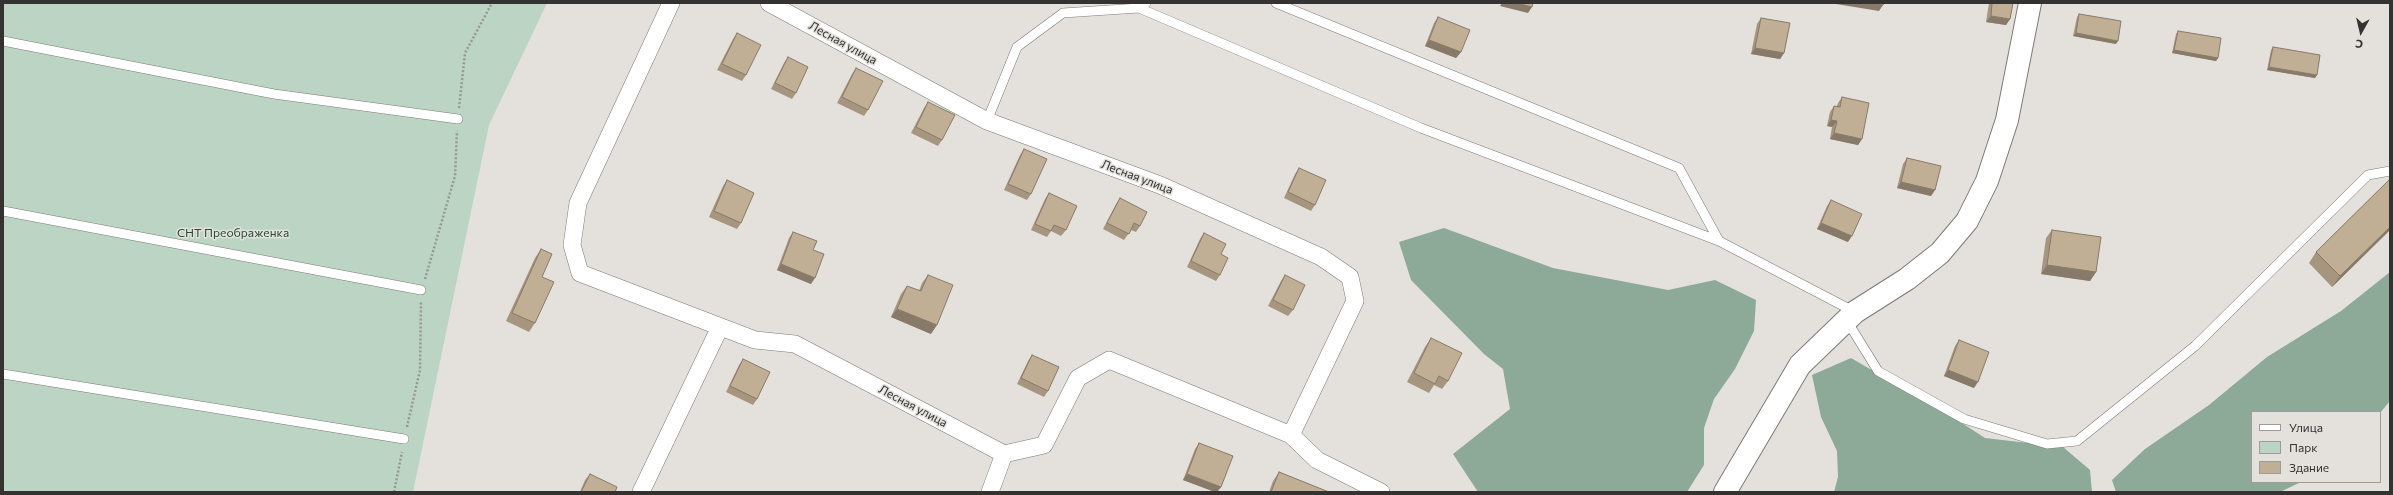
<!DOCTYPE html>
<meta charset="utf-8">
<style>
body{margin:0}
#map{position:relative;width:2393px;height:495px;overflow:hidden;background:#e4e1dd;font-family:Commissioner,sans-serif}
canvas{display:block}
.frame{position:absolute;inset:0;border:4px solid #343332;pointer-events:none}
.legend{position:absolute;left:2251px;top:411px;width:130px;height:72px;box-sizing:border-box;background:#e4e1dd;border:1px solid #9e9b99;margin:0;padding:5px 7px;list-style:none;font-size:12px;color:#343332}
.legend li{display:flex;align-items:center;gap:8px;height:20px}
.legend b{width:20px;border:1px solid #9e9b99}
.north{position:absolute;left:2341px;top:12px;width:40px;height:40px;-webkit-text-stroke:3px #e4e1dd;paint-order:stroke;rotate:188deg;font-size:11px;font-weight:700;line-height:16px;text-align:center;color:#343332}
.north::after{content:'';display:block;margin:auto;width:14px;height:18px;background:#343332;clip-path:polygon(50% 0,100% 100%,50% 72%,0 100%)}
</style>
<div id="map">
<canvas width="2393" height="495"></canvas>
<div class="frame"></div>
<ul class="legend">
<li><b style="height:5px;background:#fff"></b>Улица</li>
<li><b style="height:11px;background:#bbd4c3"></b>Парк</li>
<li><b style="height:11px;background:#c1af95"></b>Здание</li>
</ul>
<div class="north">С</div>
</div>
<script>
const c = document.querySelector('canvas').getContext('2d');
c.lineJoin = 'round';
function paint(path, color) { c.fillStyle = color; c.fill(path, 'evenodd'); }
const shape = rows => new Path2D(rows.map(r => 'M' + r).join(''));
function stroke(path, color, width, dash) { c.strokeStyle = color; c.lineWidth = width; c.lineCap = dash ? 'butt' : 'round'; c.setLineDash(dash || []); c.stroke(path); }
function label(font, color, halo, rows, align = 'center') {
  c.font = font + ' Commissioner,sans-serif'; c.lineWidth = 3; c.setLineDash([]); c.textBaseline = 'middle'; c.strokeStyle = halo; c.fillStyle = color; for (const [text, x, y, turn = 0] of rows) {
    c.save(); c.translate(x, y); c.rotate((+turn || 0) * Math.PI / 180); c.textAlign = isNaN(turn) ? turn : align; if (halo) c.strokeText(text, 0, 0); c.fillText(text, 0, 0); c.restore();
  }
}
const green = shape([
 [3,3,547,3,489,125,413,492,3,492]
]);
const forest = shape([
 [1444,228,1553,268,1668,290,1715,280,1756,300,1754,331,1735,369,1714,399,1704,428,1704,465,1687,492,1478,492,1453,454,1510,409,1503,369,1484,354,1411,280,1399,242],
 [2390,272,2390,401,2380,413,2252,412,2252,482,2301,482,2280,492,2116,492,2112,480,2145,449,2209,405,2267,357,2341,311],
 [1851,358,1951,416,1985,438,2063,447,2090,470,2092,492,1834,492,1838,477,1837,451,1821,417,1812,375]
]);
const path = shape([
 [459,108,465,53,492,3],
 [425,279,455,176,457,131],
 [407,427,420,370,421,302],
 [394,492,402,452]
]);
const service = shape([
 [1276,3,1679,168,1719,241,1855,312],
 [1139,8,1421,128,1719,241],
 [3,41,274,94,458,119],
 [987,121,1017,47,1063,13,1139,8,1146,3],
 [3,211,421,290],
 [1847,321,1878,371,1964,419,2047,444,2077,441,2195,346,2368,175,2390,171],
 [3,374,404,439]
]);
const minor = shape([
 [671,3,578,203,572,245,580,273,755,340,795,344,1004,454,1044,445,1078,378,1109,360,1291,435],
 [769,3,987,121,1160,185,1321,257,1350,277,1355,301,1291,435,1317,460,1381,492],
 [641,492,720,327],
 [990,492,1004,454]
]);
const tertiary = shape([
 [1725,492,1800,365,1855,312,1907,279,1940,253,1967,221,1987,181,2007,120,2030,3]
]);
const wall = shape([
 [1989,3,2013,3,2010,19,2006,25,1986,22],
 [2079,14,2116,44,2073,36,2077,17],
 [1438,17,1461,52,1456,58,1425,46,1434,23],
 [1761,18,1784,53,1780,59,1751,54,1757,24],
 [2178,31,2218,58,2216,61,2172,53,2176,34],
 [737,33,746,75,742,81,717,70,733,39],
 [2273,47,2317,75,2315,78,2267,70,2271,50],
 [788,57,796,93,792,99,771,89,784,63],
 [856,68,868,110,864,116,837,103,852,74],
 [1842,97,1862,139,1858,145,1830,139,1832,127,1827,126,1830,112,1834,106,1837,106,1838,103],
 [928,102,942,140,938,146,911,133,924,108],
 [1024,149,1031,194,1027,200,1004,190,1020,155],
 [1907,158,1935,190,1931,196,1897,188,1903,164],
 [1299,168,1315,205,1311,211,1284,198,1295,174],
 [2390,179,2390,230,2332,287,2309,263,2316,252],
 [727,180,741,223,737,229,709,217,723,186],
 [1049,193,1066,230,1061,236,1051,231,1047,237,1031,230,1045,199],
 [1120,198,1140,226,1136,232,1131,230,1124,240,1103,229,1116,204],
 [1831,200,1848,242,1817,229,1827,206],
 [2052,230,2096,272,2090,281,2041,274,2046,238],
 [793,232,813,250,811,284,777,270,789,238],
 [1204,233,1221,254,1220,275,1216,281,1187,267,1200,239],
 [541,249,542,277,535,323,529,332,506,321,535,258],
 [928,275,931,334,891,317,901,294,907,286,919,291,922,283],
 [1285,275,1293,310,1288,316,1268,306,1281,281],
 [1431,338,1448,381,1442,389,1434,385,1429,393,1407,382,1425,347],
 [1959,340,1974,388,1944,376,1955,346],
 [1032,355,1048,391,1044,397,1017,384,1028,361],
 [743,359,757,399,753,405,726,392,739,365],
 [1199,443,1221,487,1217,492,1215,492,1183,480,1195,449],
 [1279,472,1328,492,1269,492,1273,481],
 [590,474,615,492,580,492,585,480]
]);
const shadedWall = shape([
 [1502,3,1517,3,1532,7,1528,13,1500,6],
 [1830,3,1869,3,1883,5,1879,11],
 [1991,16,2010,19,2006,25,1986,22],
 [2076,33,2118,41,2116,44,2073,36],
 [1429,40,1461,52,1456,58,1425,46],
 [1755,48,1784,53,1780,59,1751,54],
 [2174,50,2218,58,2216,61,2172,53],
 [2269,67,2317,75,2315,78,2267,70],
 [1831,120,1837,121,1832,127,1827,126],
 [1834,133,1862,139,1858,145,1830,139],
 [1901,182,1935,190,1931,196,1897,188],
 [1821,223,1852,236,1848,242,1817,229],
 [2390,227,2390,230,2332,287,2340,276],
 [781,264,815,278,811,284,777,270],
 [2047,265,2096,272,2090,281,2041,274],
 [897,309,937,325,931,334,891,317],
 [1948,370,1978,382,1974,388,1944,376],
 [1187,474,1221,487,1217,492,1215,492,1183,480]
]);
const building = shape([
 [1517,3,1533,3,1532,7,1517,3],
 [1869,3,1884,3,1883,5,1869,3],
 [1992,3,2013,3,2010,19,1991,16,1992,3],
 [2079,14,2121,21,2118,41,2076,33,2079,14],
 [1438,17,1470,30,1461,52,1429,40,1438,17],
 [1761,18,1790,23,1784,53,1755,48,1761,18],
 [2178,31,2221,38,2218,58,2174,50,2178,31],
 [737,33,761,45,746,75,722,64,737,33],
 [2273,47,2320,55,2317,75,2269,67,2273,47],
 [788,57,808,67,796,93,775,83,788,57],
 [856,68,883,81,868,110,842,97,856,68],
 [1842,97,1869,103,1862,139,1834,133,1837,121,1831,120,1834,106,1840,107,1842,97],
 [928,102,955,115,942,140,916,127,928,102],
 [1024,149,1047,159,1031,194,1008,184,1024,149],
 [1907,158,1941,166,1935,190,1901,182,1907,158],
 [1299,168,1326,180,1315,205,1288,192,1299,168],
 [2390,179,2390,227,2340,276,2316,252,2390,179],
 [727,180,754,193,741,223,714,211,727,180],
 [1049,193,1077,206,1066,230,1054,225,1051,231,1035,224,1049,193],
 [1120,198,1147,212,1140,226,1134,223,1129,234,1107,223,1120,198],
 [1831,200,1862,214,1852,236,1821,223,1831,200],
 [2052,230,2101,237,2096,272,2047,265,2052,230],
 [793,232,817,241,813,250,824,254,815,278,781,264,793,232],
 [1204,233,1226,244,1221,254,1228,258,1220,275,1191,261,1204,233],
 [541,249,552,254,542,277,554,282,535,323,512,313,541,249],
 [928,275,953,285,937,325,897,309,907,286,921,291,928,275],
 [1285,275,1305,285,1293,310,1273,300,1285,275],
 [1431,338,1462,353,1448,381,1439,376,1435,384,1414,373,1431,338],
 [1959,340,1989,352,1978,382,1948,370,1959,340],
 [1032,355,1059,367,1048,391,1021,378,1032,355],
 [743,359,770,372,757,399,730,386,743,359],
 [1199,443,1233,456,1221,487,1187,474,1199,443],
 [1279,472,1329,492,1271,492,1279,472],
 [590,474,617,487,615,492,581,492,590,474]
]);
const streetNames = [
 ["Лесная улица",843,43,29],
 ["Лесная улица",1137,177,21],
 ["Лесная улица",913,406,28]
];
const parkNames = [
 ["СНТ Преображенка",233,233]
];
paint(green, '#bbd4c3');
paint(forest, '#8da997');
stroke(service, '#7d7b77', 10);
stroke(minor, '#7d7b77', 18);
stroke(tertiary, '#7d7b77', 24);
stroke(path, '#999794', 2.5, [2, 2]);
stroke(service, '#fff', 9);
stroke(minor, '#fff', 17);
stroke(tertiary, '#fff', 22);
paint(wall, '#a69680');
paint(shadedWall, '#877a68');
paint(building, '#c1af95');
stroke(building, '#877a68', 1);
label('12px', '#343332', '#e4e1dd', streetNames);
label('12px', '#1c4e33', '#e4e1dd', parkNames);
</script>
